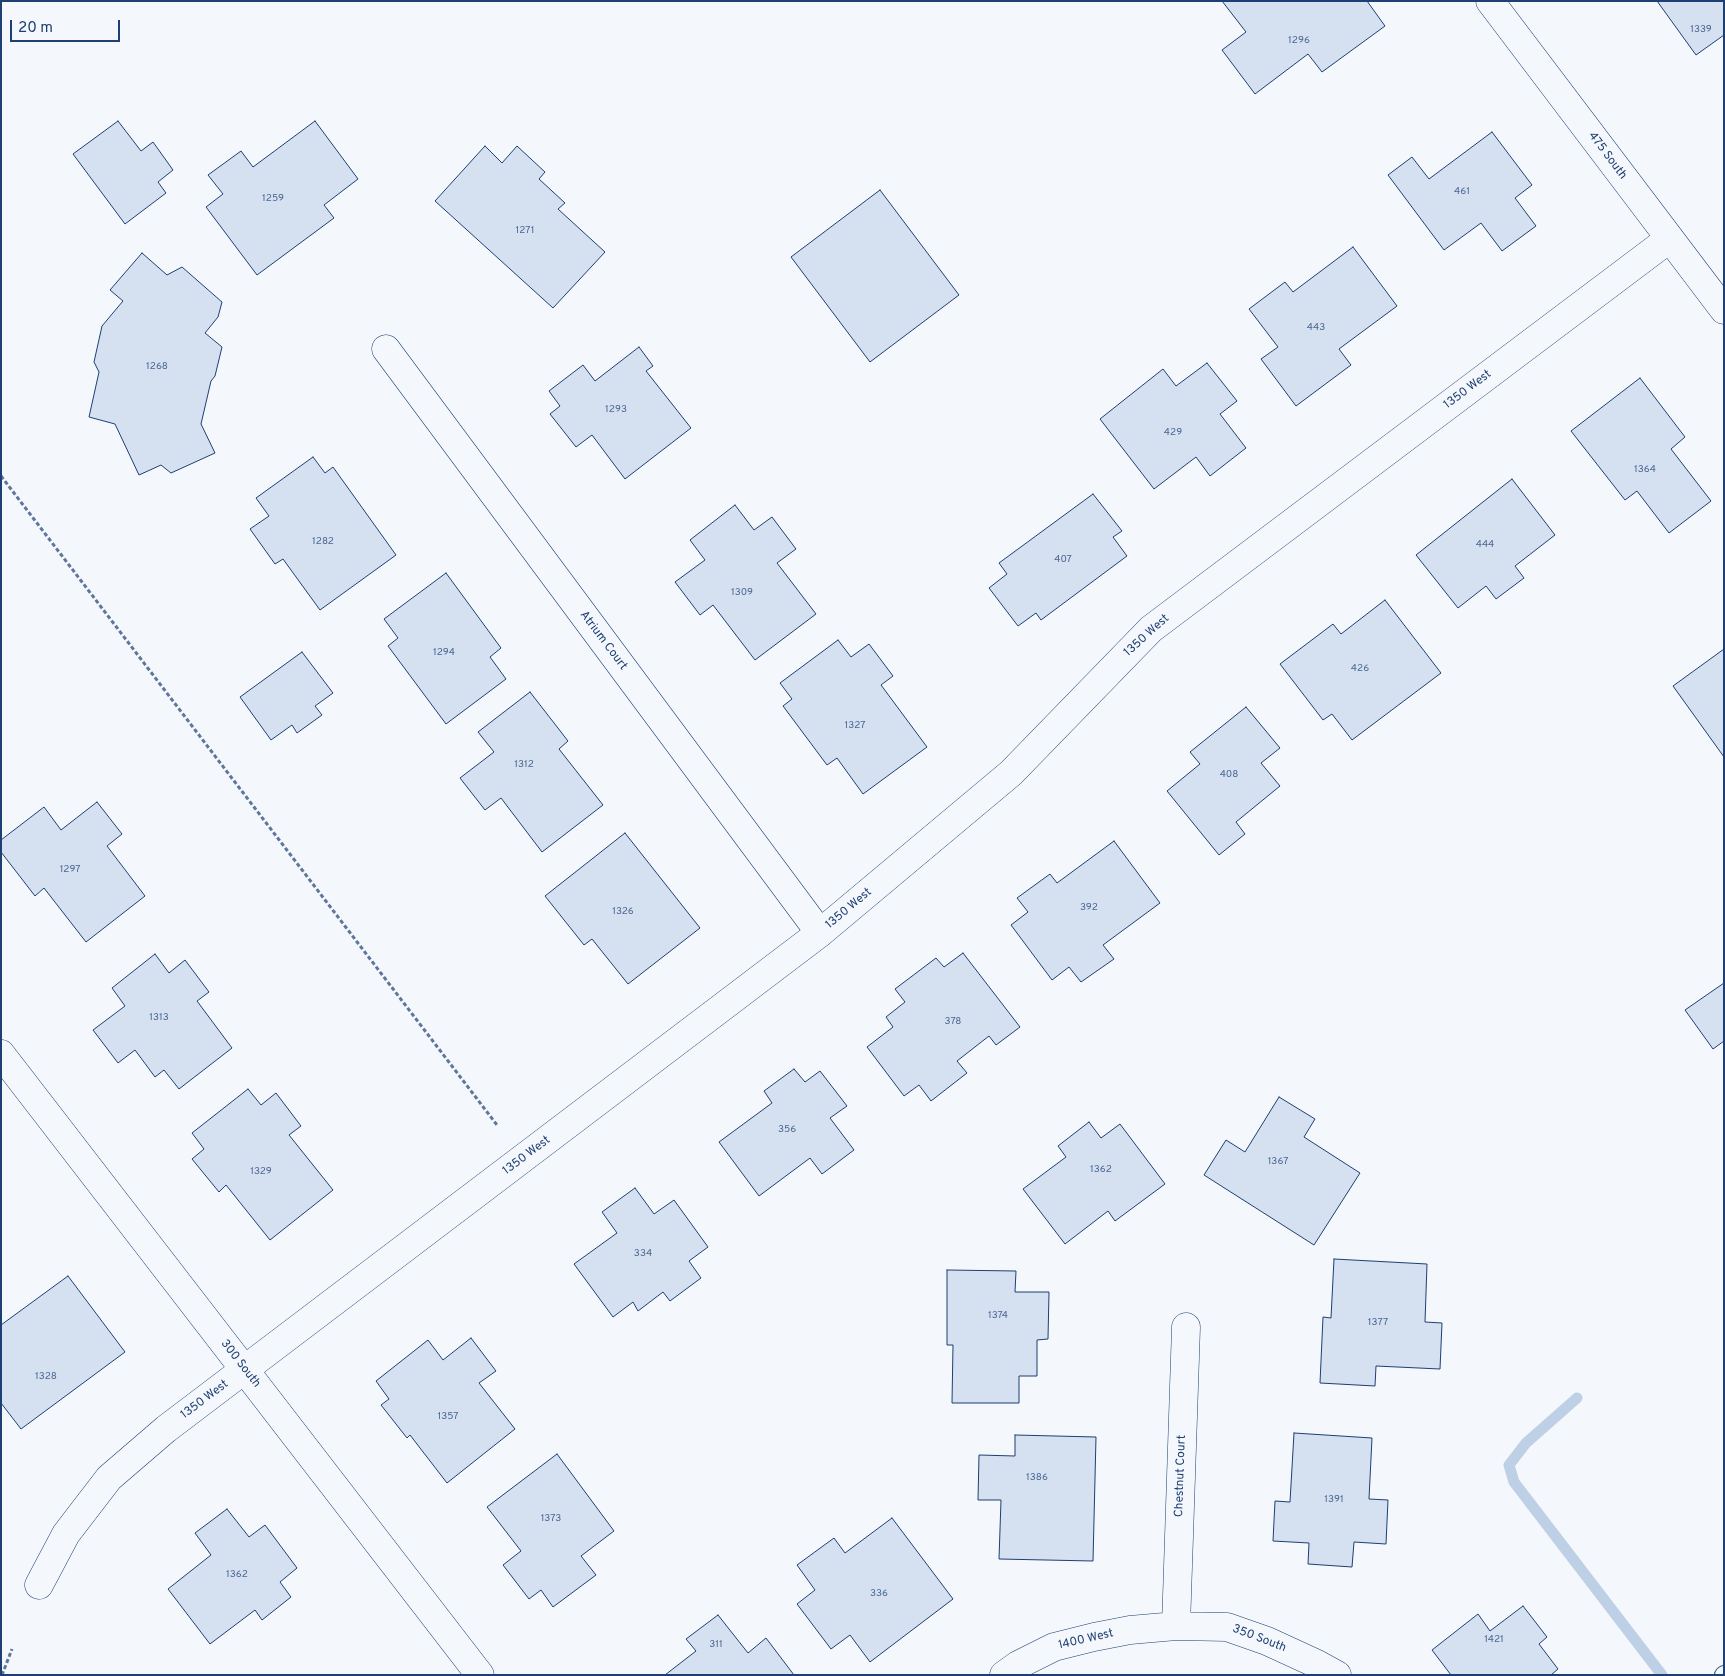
<!DOCTYPE html>
<style>
body{margin:0}
#map{position:relative;width:1725px;height:1676px;overflow:hidden;background:#f4f7fb;font-family:Overpass,sans-serif}
canvas{display:block}
.frame{position:absolute;inset:0;border:2px solid #1d3f73;pointer-events:none}
.scale{position:absolute;left:10px;top:20px;width:110px;height:22px;box-sizing:border-box;border:2px solid #1d3f73;border-top:0;padding-left:6px;font-size:15px;line-height:18px;white-space:nowrap;color:#1d3f73;-webkit-text-stroke:4px #f4f7fb;paint-order:stroke}
</style>
<div id="map">
<canvas width="1725" height="1676"></canvas>
<div class="frame"></div>
<div class="scale">20 m</div>
</div>
<script>
const c = document.querySelector('canvas').getContext('2d');
c.lineJoin = 'round';
const shape = rows => new Path2D(rows.map(r => 'M' + r).join(''));
function stroke(path, color, width, dash) { c.strokeStyle = color; c.lineWidth = width; c.lineCap = dash ? 'butt' : 'round'; c.setLineDash(dash || []); c.stroke(path); }
function paint(path, color) { c.fillStyle = color; c.fill(path, 'evenodd'); }
function label(font, color, halo, rows, align = 'center') {
  c.font = font + ' Overpass,sans-serif'; c.lineWidth = 4; c.setLineDash([]); c.textBaseline = 'middle'; c.strokeStyle = halo; c.fillStyle = color; for (const [text, x, y, turn = 0] of rows) {
    c.save(); c.translate(x, y); c.rotate((+turn || 0) * Math.PI / 180); c.textAlign = isNaN(turn) ? turn : align; if (halo) c.strokeText(text, 0, 0); c.fillText(text, 0, 0); c.restore();
  }
}
const stream = shape([
 [1577,1398,1526,1443,1509,1465,1514,1482,1662,1675]
]);
const building = shape([
 [1222,1,1367,1,1385,26,1322,72,1308,54,1255,94,1222,50,1246,32,1222,1],
 [1657,1,1724,1,1724,35,1696,55,1657,1],
 [118,121,141,151,153,142,173,170,158,182,166,193,125,224,73,154,118,121],
 [315,121,358,179,324,205,334,218,257,275,206,207,223,194,208,175,241,151,253,167,315,121],
 [1492,132,1532,185,1515,198,1536,226,1502,251,1481,223,1444,250,1388,175,1412,157,1429,179,1492,132],
 [485,146,502,163,517,146,545,172,539,179,565,203,558,209,605,252,553,308,435,201,485,146],
 [880,190,959,295,870,362,791,257,880,190],
 [1353,247,1397,306,1339,349,1351,365,1296,406,1261,359,1278,347,1249,309,1285,282,1293,292,1353,247],
 [142,253,167,275,182,267,222,302,218,317,205,333,222,347,215,376,211,381,201,424,215,453,171,473,161,465,139,475,115,424,89,417,99,372,94,362,102,326,123,301,110,290,142,253],
 [639,347,653,366,646,371,691,428,625,479,592,435,576,447,550,414,560,406,549,391,583,365,595,381,639,347],
 [1207,363,1237,401,1220,414,1246,448,1210,476,1196,457,1154,489,1100,419,1163,369,1176,386,1207,363],
 [1640,378,1685,437,1671,449,1711,501,1669,533,1637,491,1625,500,1571,431,1640,378],
 [313,457,325,473,333,467,396,555,320,610,283,559,275,564,250,529,269,516,256,498,313,457],
 [1512,479,1555,535,1515,566,1524,578,1496,599,1486,586,1458,608,1416,555,1512,479],
 [1093,494,1122,531,1113,537,1127,556,1041,620,1036,613,1018,626,989,588,1007,574,999,563,1093,494],
 [735,505,754,530,772,517,796,549,777,563,816,614,755,660,713,605,700,615,675,582,705,560,690,540,735,505],
 [446,573,501,648,490,657,506,679,446,724,388,646,398,638,384,619,446,573],
 [1385,600,1441,673,1352,740,1332,714,1323,720,1280,664,1333,624,1341,634,1385,600],
 [838,640,851,657,869,644,893,676,881,685,927,747,863,794,837,758,827,765,783,706,792,699,780,683,838,640],
 [1724,649,1724,757,1673,686,1724,649],
 [302,652,333,693,315,706,322,715,297,733,292,725,271,740,240,697,302,652],
 [530,692,568,741,559,749,603,805,542,852,501,798,485,810,460,778,494,752,478,732,530,692],
 [1246,707,1280,748,1261,763,1280,786,1236,822,1245,834,1219,855,1167,791,1200,764,1190,752,1246,707],
 [97,802,122,834,107,846,145,896,86,942,44,888,35,896,1,852,1,840,44,807,61,830,97,802],
 [625,833,700,928,628,984,592,939,584,945,545,896,625,833],
 [1114,841,1160,903,1103,945,1114,959,1081,982,1069,967,1052,980,1011,925,1028,912,1017,898,1050,874,1057,883,1114,841],
 [963,953,1020,1027,996,1045,989,1036,957,1061,967,1073,931,1101,919,1085,904,1096,867,1047,893,1027,886,1017,905,1002,895,989,936,958,944,967,963,953],
 [155,954,169,973,185,960,209,992,197,1001,232,1048,179,1089,164,1070,155,1077,135,1050,118,1063,93,1030,125,1006,112,988,155,954],
 [1724,983,1724,1041,1713,1049,1685,1010,1724,983],
 [794,1069,805,1082,820,1071,847,1106,830,1118,854,1150,822,1174,810,1158,759,1196,719,1142,772,1103,764,1091,794,1069],
 [248,1089,261,1105,276,1093,301,1126,289,1135,333,1190,270,1240,226,1185,219,1192,192,1159,204,1149,192,1133,248,1089],
 [1279,1097,1315,1119,1304,1137,1360,1173,1314,1245,1204,1175,1226,1140,1245,1152,1279,1097],
 [1089,1122,1101,1138,1120,1124,1165,1184,1115,1221,1108,1211,1065,1244,1023,1189,1066,1157,1058,1146,1089,1122],
 [635,1188,654,1214,674,1200,708,1247,689,1261,701,1278,670,1301,663,1292,638,1311,633,1302,613,1317,574,1264,617,1233,602,1212,635,1188],
 [1334,1259,1427,1264,1425,1322,1442,1323,1440,1369,1376,1366,1375,1386,1320,1383,1323,1317,1331,1318,1334,1259],
 [947,1270,1016,1271,1015,1292,1049,1292,1048,1339,1037,1340,1037,1376,1019,1376,1019,1403,952,1403,953,1345,947,1345,947,1270],
 [68,1276,125,1352,21,1429,1,1403,1,1325,68,1276],
 [471,1338,496,1371,479,1383,515,1429,447,1483,410,1435,407,1438,381,1405,389,1399,376,1381,428,1340,443,1360,471,1338],
 [1294,1433,1372,1438,1369,1499,1388,1500,1386,1544,1354,1542,1352,1567,1308,1564,1309,1543,1273,1541,1275,1501,1290,1502,1294,1433],
 [1015,1435,1096,1437,1093,1561,999,1559,1001,1500,978,1500,979,1455,1015,1456,1015,1435],
 [557,1454,614,1531,581,1556,596,1575,553,1607,541,1590,529,1599,503,1565,521,1551,487,1507,557,1454],
 [227,1509,249,1537,265,1525,297,1568,280,1582,291,1597,262,1620,255,1610,210,1644,168,1589,211,1555,195,1533,227,1509],
 [892,1518,953,1599,870,1662,850,1635,831,1649,797,1604,815,1590,797,1565,834,1538,845,1553,892,1518],
 [1523,1606,1547,1637,1539,1644,1558,1669,1551,1675,1451,1675,1432,1650,1478,1614,1490,1631,1523,1606],
 [718,1615,748,1653,766,1638,794,1675,665,1675,696,1651,686,1639,718,1615]
]);
const path = shape([
 [1,476,497,1125],
 [2,1675,12,1649]
]);
const lane = shape([
 [1723,1675,1724,1674]
]);
const street = shape([
 [1490,1,1724,310],
 [386,349,820,933],
 [1,1054,480,1675],
 [39,1585,66,1534,109,1478,166,1429,820,933,1011,773,1151,629,1669,239],
 [1176,1626,1186,1327],
 [1004,1675,1018,1665,1054,1647,1094,1637,1130,1630,1176,1626,1227,1627,1267,1641,1317,1664,1337,1675]
]);
const numberNames = [
 ["1339",1701,30],
 ["1296",1299,41],
 ["461",1462,192],
 ["1259",273,199],
 ["1271",525,231],
 ["443",1316,328],
 ["1268",157,367],
 ["1293",616,410],
 ["429",1173,433],
 ["1364",1645,470],
 ["1282",323,542],
 ["444",1485,545],
 ["407",1063,560],
 ["1309",742,593],
 ["1294",444,653],
 ["426",1360,669],
 ["1327",855,726],
 ["1312",524,765],
 ["408",1229,775],
 ["1297",70,870],
 ["392",1089,908],
 ["1326",623,912],
 ["1313",159,1018],
 ["378",953,1022],
 ["356",787,1130],
 ["1367",1278,1162],
 ["1362",1101,1170],
 ["1329",261,1172],
 ["334",643,1254],
 ["1374",998,1316],
 ["1377",1378,1323],
 ["1328",46,1377],
 ["1357",448,1417],
 ["1386",1037,1478],
 ["1391",1334,1500],
 ["1373",551,1519],
 ["1362",237,1575],
 ["336",879,1594],
 ["1421",1494,1640],
 ["311",716,1645]
];
const streetNames = [
 ["475 South",1607,156,53],
 ["1350 West",1468,390,-37],
 ["1350 West",1147,636,-42],
 ["Atrium Court",603,641,53],
 ["1350 West",849,909,-40],
 ["1350 West",527,1156,-37],
 ["300 South",240,1364,52],
 ["1350 West",205,1400,-37],
 ["Chestnut Court",1181,1476,-88],
 ["350 South",1259,1639,21],
 ["1400 West",1086,1640,-13]
];
stroke(stream, '#bed0e5', 11);
paint(building, '#d5e0f0');
stroke(building, '#1d3f73', 1);
stroke(lane, '#1d3f73', 18);
stroke(street, '#1d3f73', 29);
stroke(path, '#5e769c', 3, [4, 2.5]);
stroke(lane, '#f4f7fb', 16);
stroke(street, '#f4f7fb', 28);
label('10px', '#4b6792', null, numberNames);
label('12px', '#1d3f73', '#f4f7fb', streetNames);
</script>
